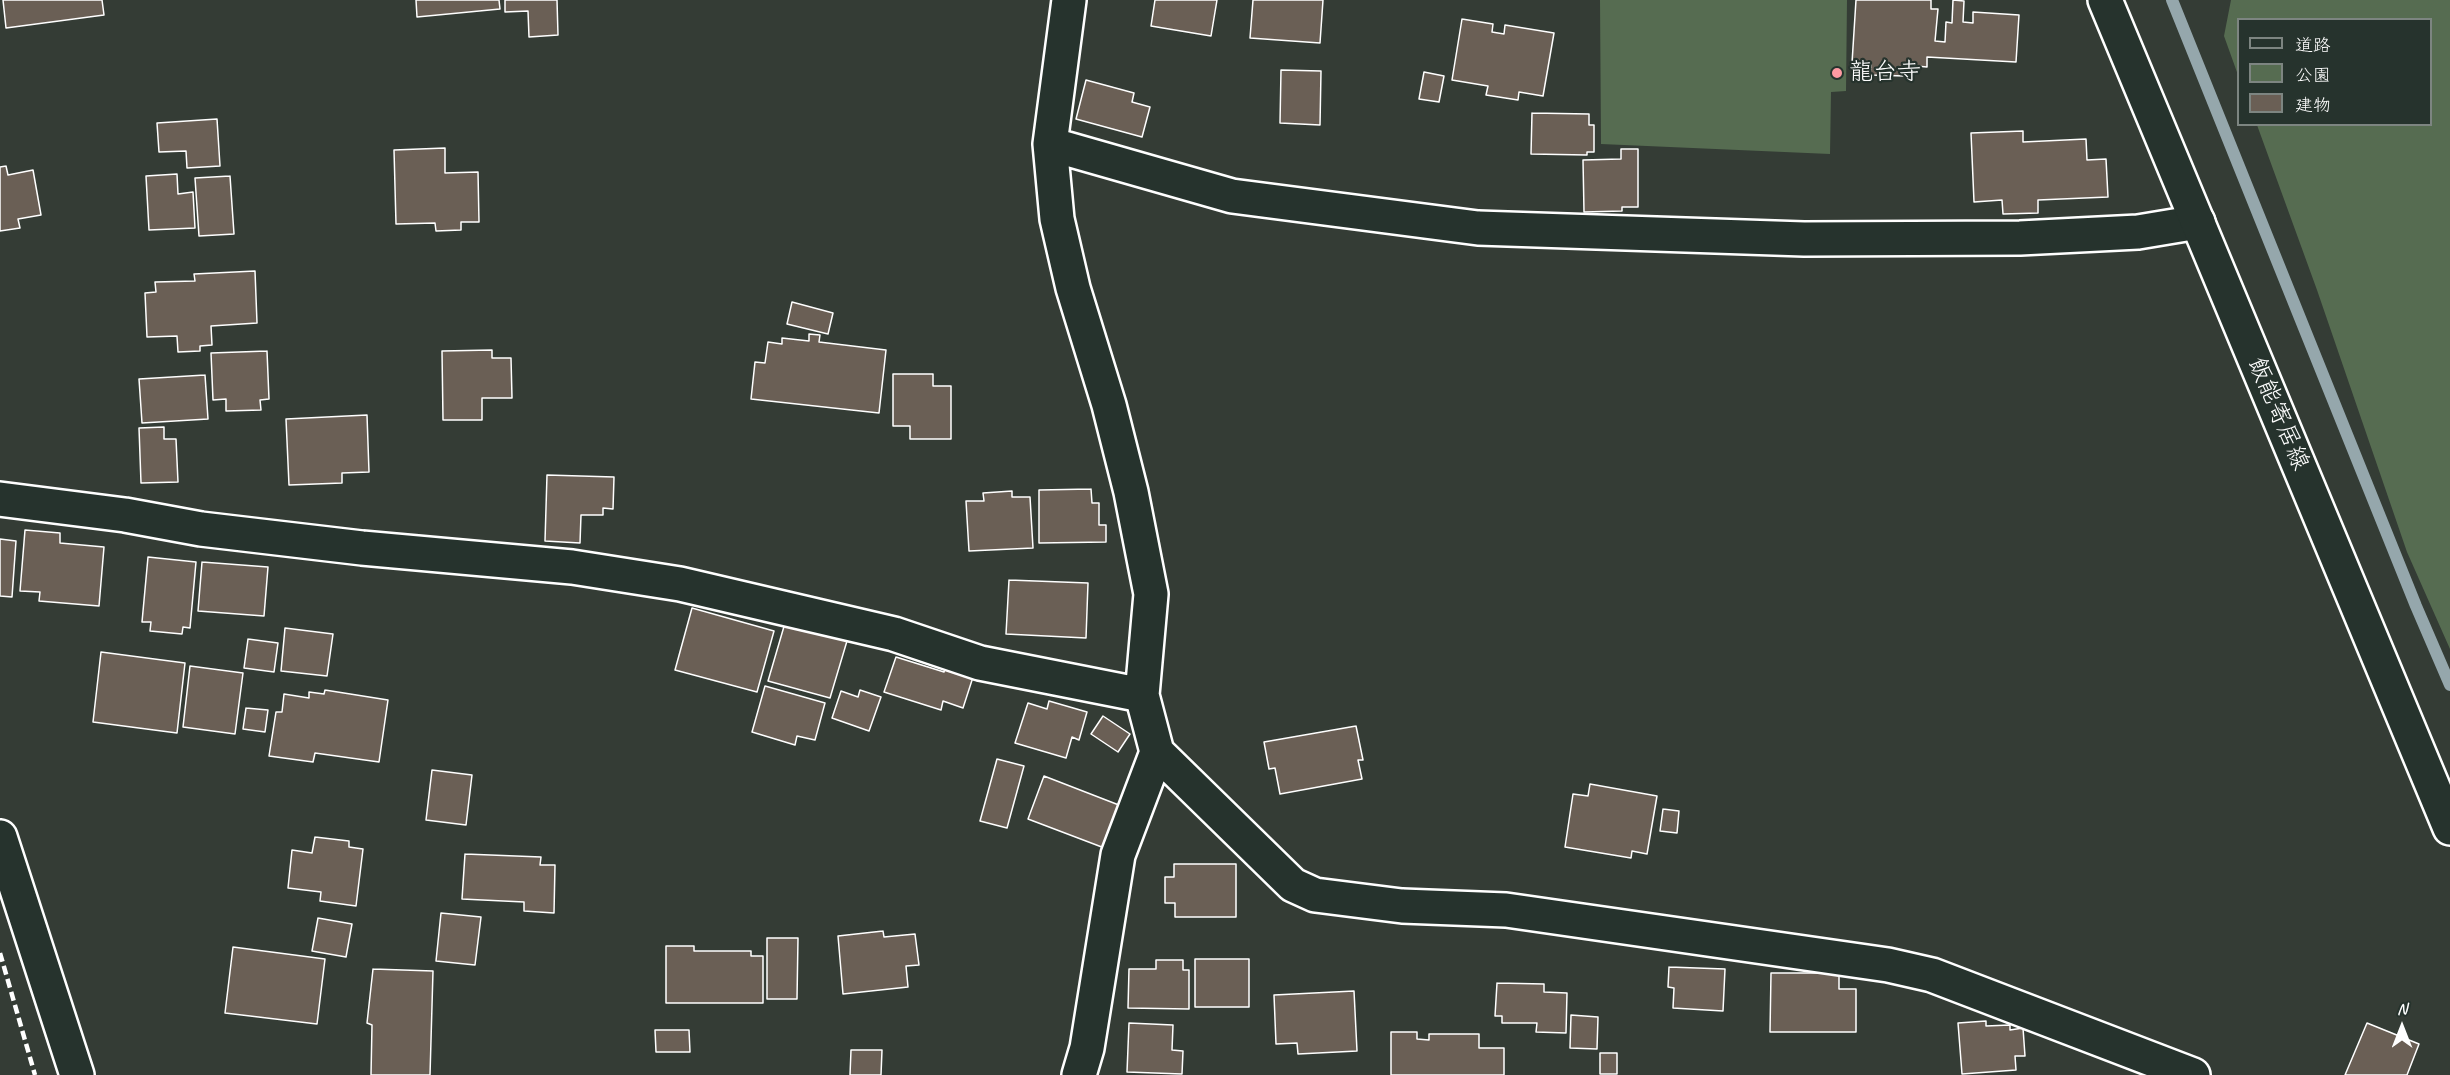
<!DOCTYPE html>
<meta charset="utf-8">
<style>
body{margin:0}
#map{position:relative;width:2450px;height:1075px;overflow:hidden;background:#343c35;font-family:Caveat,"Klee One",sans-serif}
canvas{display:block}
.legend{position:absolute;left:2237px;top:18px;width:195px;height:108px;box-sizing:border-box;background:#26332d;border:2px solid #7d8581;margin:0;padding:8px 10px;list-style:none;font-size:18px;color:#fff}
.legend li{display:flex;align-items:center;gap:12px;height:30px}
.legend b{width:30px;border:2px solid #7d8581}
.north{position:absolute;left:2372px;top:997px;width:60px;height:60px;-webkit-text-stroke:4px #26332d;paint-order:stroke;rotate:0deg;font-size:16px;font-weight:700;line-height:24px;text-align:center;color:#fff}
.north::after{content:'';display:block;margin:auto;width:21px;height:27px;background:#fff;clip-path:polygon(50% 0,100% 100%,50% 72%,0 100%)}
</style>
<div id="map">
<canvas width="2450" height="1075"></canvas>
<ul class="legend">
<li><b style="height:8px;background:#26332d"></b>道路</li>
<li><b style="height:16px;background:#566c51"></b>公園</li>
<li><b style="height:16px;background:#6a5f55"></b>建物</li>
</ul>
<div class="north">N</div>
</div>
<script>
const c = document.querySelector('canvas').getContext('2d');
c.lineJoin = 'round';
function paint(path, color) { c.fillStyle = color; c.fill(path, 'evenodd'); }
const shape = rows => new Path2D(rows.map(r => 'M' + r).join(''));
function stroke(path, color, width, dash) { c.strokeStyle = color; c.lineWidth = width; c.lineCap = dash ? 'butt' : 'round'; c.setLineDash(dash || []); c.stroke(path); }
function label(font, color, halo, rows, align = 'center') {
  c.font = font + ' Caveat,"Klee One",sans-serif'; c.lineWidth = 4.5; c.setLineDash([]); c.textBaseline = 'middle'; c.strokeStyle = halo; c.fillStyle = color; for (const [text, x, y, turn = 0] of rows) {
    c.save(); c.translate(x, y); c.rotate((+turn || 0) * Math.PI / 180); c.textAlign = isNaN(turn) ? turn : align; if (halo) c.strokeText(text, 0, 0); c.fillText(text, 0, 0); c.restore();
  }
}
const green = shape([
 [1600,0,1847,0,1846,91,1831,92,1830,154,1601,144],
 [2231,0,2450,0,2450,649,2407,552,2317,290,2257,125,2430,124,2430,20,2238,20,2238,75,2224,36]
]);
const stream = shape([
 [2172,0,2416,606,2450,685]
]);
const building = shape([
 [3,0,102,0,104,15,6,28,3,0],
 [416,0,499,0,500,9,417,17,416,0],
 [505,0,557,0,558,35,529,37,528,11,505,12,505,0],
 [1155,0,1217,0,1211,36,1151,26,1155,0],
 [1253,0,1323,0,1320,43,1250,38,1253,0],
 [1856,0,1931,0,1931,9,1938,9,1935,41,1945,42,1946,22,1952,23,1953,0,1964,1,1963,22,1973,23,1973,12,2019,15,2016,62,1927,57,1927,67,1905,65,1905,76,1870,75,1871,63,1852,63,1856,0],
 [1462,19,1493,24,1492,32,1504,34,1505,25,1554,33,1543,96,1519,92,1518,100,1486,95,1488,86,1452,80,1462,19],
 [1281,70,1321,71,1320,125,1280,123,1281,70],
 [1424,72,1444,76,1439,102,1419,99,1424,72],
 [1086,80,1134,93,1132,102,1150,107,1142,137,1076,119,1086,80],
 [1532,113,1589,114,1589,125,1594,125,1594,152,1587,152,1587,155,1531,154,1532,113],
 [217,119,220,166,187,168,186,151,159,152,157,123,217,119],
 [2023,131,2023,142,2086,139,2087,160,2106,159,2108,197,2038,200,2038,213,2003,214,2002,200,1974,202,1971,133,2023,131],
 [445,148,445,173,478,172,479,222,461,222,461,230,436,231,435,223,396,224,394,150,445,148],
 [1621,149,1638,149,1638,207,1622,207,1622,211,1584,212,1583,160,1621,159,1621,149],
 [6,166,8,175,33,170,41,215,18,219,20,228,0,231,0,167,6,166],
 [177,174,178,194,193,192,195,228,149,230,146,176,177,174],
 [230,176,234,234,199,236,195,178,230,176],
 [255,271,257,323,211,326,212,345,200,346,200,351,178,352,177,336,147,337,145,293,156,292,155,282,195,281,194,274,255,271],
 [792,302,833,313,828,334,787,324,792,302],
 [809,334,820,335,819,342,886,350,879,413,751,399,755,362,765,363,768,342,782,344,782,338,809,341,809,334],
 [492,350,492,358,511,358,512,398,482,398,482,420,443,420,442,351,492,350],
 [267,351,269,399,260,400,261,410,226,411,226,399,213,400,211,353,267,351],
 [893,374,933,374,933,386,951,386,951,439,910,439,910,426,893,426,893,374],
 [205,375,208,419,142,423,139,379,205,375],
 [367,415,369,472,342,473,342,483,289,485,286,419,367,415],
 [164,427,164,439,176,439,178,482,141,483,139,428,164,427],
 [547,475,614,477,613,509,603,508,603,515,581,515,580,543,545,541,547,475],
 [1091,489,1092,503,1099,503,1099,525,1106,525,1106,542,1039,543,1039,490,1091,489],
 [1012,491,1012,497,1030,497,1033,548,969,551,966,501,984,501,983,493,1012,491],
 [25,530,60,533,60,543,104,547,99,606,39,601,40,592,20,591,25,530],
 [0,539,16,541,12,597,0,596,0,539],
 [148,557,196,562,190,628,183,627,182,634,150,631,151,622,142,622,148,557],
 [202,562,268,567,264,616,198,611,202,562],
 [1009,580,1088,583,1086,638,1006,634,1009,580],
 [692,608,774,631,757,692,675,670,692,608],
 [785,623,847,641,830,698,768,681,785,623],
 [285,628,333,634,327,676,281,671,285,628],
 [248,639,278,643,274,672,244,668,248,639],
 [101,652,185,663,177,733,93,722,101,652],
 [896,657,944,672,946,666,974,674,963,708,943,701,941,710,884,692,896,657],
 [190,666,243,673,235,734,183,727,190,666],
 [765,686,825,703,815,740,797,736,795,745,752,732,765,686],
 [325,690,388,700,379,762,315,753,313,762,269,756,276,712,282,712,284,694,309,698,309,692,324,694,325,690],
 [860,690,881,697,869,731,832,718,841,691,858,697,860,690],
 [1049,701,1087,712,1079,740,1072,737,1066,758,1015,743,1028,703,1047,709,1049,701],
 [246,708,268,710,265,732,243,729,246,708],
 [1103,716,1130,734,1118,752,1091,734,1103,716],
 [1356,726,1363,760,1358,760,1362,779,1280,794,1275,768,1269,769,1264,742,1356,726],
 [997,759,1024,766,1007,828,980,821,997,759],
 [432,770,472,775,466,825,426,820,432,770],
 [1044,776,1124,807,1107,849,1028,819,1044,776],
 [1590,784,1657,796,1647,854,1632,851,1631,858,1565,847,1573,794,1588,796,1590,784],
 [1663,809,1679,811,1677,833,1660,831,1663,809],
 [315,837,349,841,349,847,363,849,356,906,320,901,321,892,288,888,292,850,312,853,315,837],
 [465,854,541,857,540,865,555,865,554,913,524,911,524,902,462,899,465,854],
 [1174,864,1236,864,1236,917,1175,917,1175,903,1165,903,1165,877,1174,877,1174,864],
 [441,913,481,917,475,965,436,961,441,913],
 [318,918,352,924,346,957,312,951,318,918],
 [883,931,884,937,915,934,919,965,906,966,908,987,843,994,838,936,883,931],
 [767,938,798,938,797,999,767,999,767,938],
 [666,946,694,946,694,951,751,951,751,956,763,956,763,1003,666,1003,666,946],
 [233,947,325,959,317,1024,225,1013,233,947],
 [1195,959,1249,959,1249,1007,1195,1007,1195,959],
 [1156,960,1183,960,1183,970,1189,970,1189,1009,1128,1008,1129,969,1156,969,1156,960],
 [1669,967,1725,969,1723,1011,1673,1008,1674,988,1668,987,1669,967],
 [373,969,433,971,430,1075,371,1075,372,1025,367,1023,373,969],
 [1771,973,1839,973,1839,989,1856,989,1856,1032,1770,1032,1771,973],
 [1497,983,1544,984,1544,992,1567,993,1566,1033,1536,1032,1537,1023,1502,1023,1502,1016,1495,1016,1497,983],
 [1354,991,1357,1051,1298,1054,1297,1043,1276,1044,1274,995,1354,991],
 [1571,1015,1598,1017,1597,1049,1570,1048,1571,1015],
 [1986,1021,1986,1026,2010,1025,2010,1030,2023,1028,2025,1056,2015,1056,2016,1070,1962,1074,1958,1023,1986,1021],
 [1129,1023,1173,1025,1172,1050,1183,1051,1182,1074,1127,1072,1129,1023],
 [2367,1023,2419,1044,2407,1075,2345,1075,2367,1023],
 [655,1030,689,1030,690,1052,656,1052,655,1030],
 [1391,1032,1417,1032,1417,1039,1429,1040,1429,1034,1479,1034,1479,1048,1504,1048,1504,1075,1391,1075,1391,1032],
 [851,1050,882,1050,881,1075,850,1075,851,1050],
 [1600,1053,1617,1053,1617,1074,1600,1074,1600,1053]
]);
const street = shape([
 [1069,0,1050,144,1057,219,1073,288,1109,405,1131,492,1151,594,1142,695,1157,752,1293,885,1315,895,1402,906,1506,910,1888,965,1932,975,2193,1075],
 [1050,144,1232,196,1478,228,1804,239,2020,238,2138,232,2198,222],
 [0,499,125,515,201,529,362,548,572,567,680,584,894,634,980,663,1142,695],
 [0,837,77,1075],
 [1079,1075,1087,1048,1118,855,1157,752]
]);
const primary = shape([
 [2105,0,2450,828]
]);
const rail = shape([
 [0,953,35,1075]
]);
const markers = [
 [1837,73,6,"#ff9aa2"]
];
const poiNames = [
 ["龍台寺",1849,73]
];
const streetNames = [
 ["飯能寄居線",2278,414,67]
];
paint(green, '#566c51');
stroke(stream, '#95a7ac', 12);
paint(building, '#6a5f55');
stroke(building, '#fff', 1.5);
stroke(street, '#fff', 38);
stroke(primary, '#fff', 38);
stroke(street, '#26332d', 33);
stroke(primary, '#26332d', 33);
stroke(rail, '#fff', 4.5, [9, 4.5]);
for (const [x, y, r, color] of markers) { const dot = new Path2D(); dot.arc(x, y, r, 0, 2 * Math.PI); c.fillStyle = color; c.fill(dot); stroke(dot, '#26332d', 2); }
label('24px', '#fff', '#26332d', poiNames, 'left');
label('24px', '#fff', '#26332d', streetNames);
</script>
